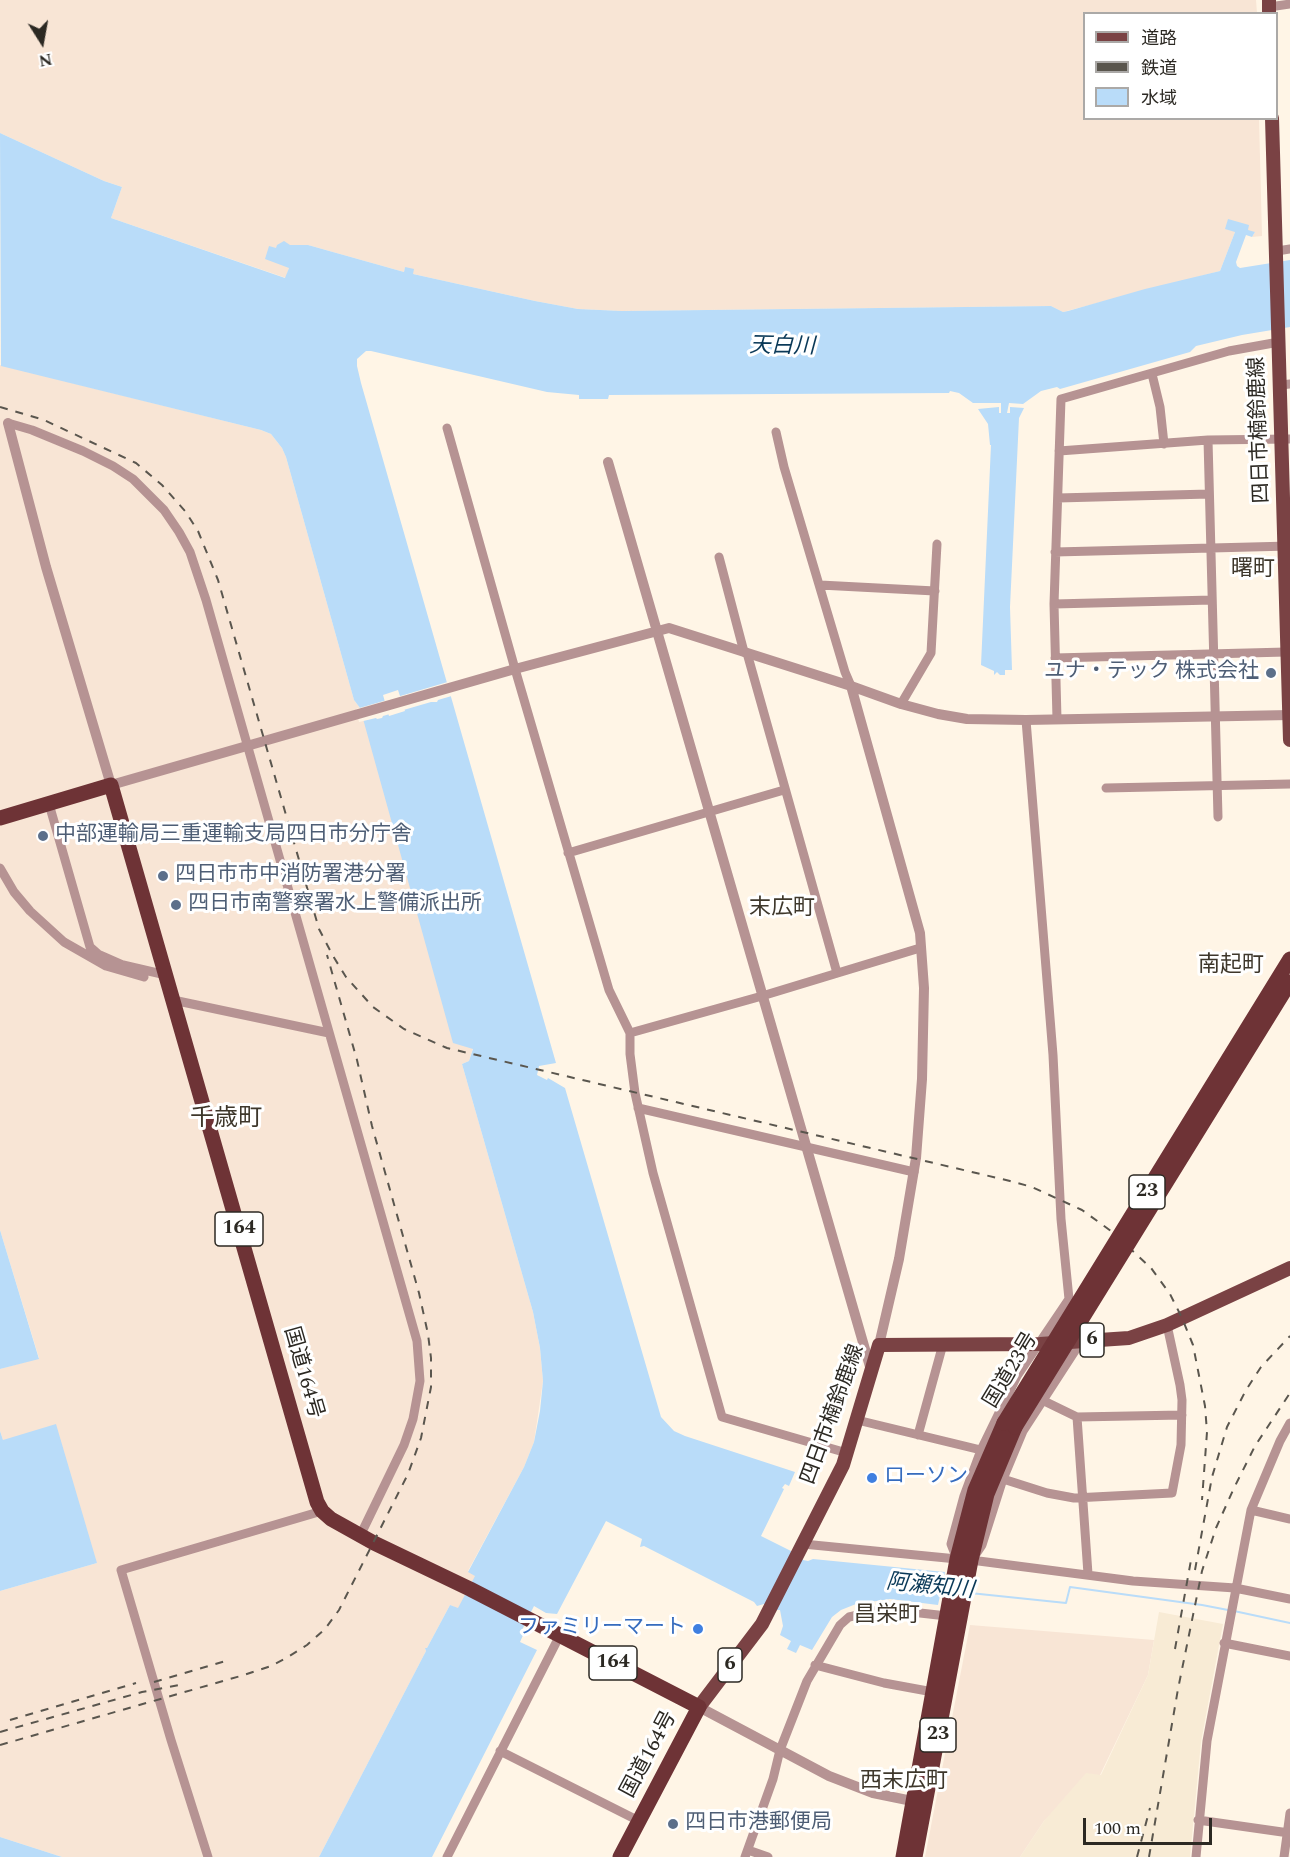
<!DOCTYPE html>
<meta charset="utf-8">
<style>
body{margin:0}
#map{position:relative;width:1290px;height:1857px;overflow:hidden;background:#fff5e6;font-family:Spectral,"Noto Sans JP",serif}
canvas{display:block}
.legend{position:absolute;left:1083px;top:12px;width:195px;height:108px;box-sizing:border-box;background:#fff;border:2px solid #aba9a7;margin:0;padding:8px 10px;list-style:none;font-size:18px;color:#2c2923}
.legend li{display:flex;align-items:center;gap:12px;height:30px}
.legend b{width:30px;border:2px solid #aba9a7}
.north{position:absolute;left:12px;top:12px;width:60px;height:60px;-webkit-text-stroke:4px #fff;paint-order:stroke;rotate:169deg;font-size:16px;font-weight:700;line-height:24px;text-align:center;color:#2c2923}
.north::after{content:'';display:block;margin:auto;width:21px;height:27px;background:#2c2923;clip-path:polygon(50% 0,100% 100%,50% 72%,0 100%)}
.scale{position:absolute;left:1083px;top:1818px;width:129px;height:27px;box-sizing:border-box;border:3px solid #2c2923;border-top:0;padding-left:8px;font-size:18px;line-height:21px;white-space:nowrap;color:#2c2923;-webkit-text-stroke:4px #fff;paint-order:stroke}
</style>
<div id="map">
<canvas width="1290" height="1857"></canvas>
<ul class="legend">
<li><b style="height:8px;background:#7a4244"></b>道路</li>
<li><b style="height:8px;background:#5a564e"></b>鉄道</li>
<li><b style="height:16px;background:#b9dcf9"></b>水域</li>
</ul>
<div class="north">N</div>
<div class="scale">100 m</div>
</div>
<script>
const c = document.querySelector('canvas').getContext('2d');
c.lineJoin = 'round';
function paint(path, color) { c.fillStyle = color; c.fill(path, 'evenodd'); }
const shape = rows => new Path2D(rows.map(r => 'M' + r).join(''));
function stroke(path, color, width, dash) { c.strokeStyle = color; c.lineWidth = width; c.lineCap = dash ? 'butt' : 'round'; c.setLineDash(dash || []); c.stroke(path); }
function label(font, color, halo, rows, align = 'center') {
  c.font = font + ' Spectral,"Noto Sans JP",serif'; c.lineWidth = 6; c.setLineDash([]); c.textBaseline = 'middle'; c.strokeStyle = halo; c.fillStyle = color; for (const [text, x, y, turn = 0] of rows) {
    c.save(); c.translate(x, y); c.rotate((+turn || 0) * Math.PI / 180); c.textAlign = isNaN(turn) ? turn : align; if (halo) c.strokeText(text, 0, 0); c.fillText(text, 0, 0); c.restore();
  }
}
const industrial = shape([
 [0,0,1256,0,1257,13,1084,14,1084,118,1259,119,1262,236,1252,237,1255,232,1235,232,1220,271,1063,312,1051,306,622,311,578,309,535,301,413,274,405,267,404,272,308,245,290,245,289,268,286,278,111,218,122,187,104,181,0,133],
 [0,365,261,430,271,434,282,448,286,457,354,700,360,708,473,1048,469,1061,462,1064,533,1312,540,1348,543,1381,534,1442,524,1467,468,1571,476,1576,463,1601,458,1609,450,1605,427,1648,425,1648,426,1651,319,1857,62,1857,0,1837,0,1591,97,1563,3,1440,0,1431,0,1369,39,1358,0,1230],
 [970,1625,1154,1640,1148,1675,1100,1775,1044,1821,1020,1857,925,1857]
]);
const built = shape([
 [1159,1612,1223,1624,1201,1742,1190,1857,1020,1857,1044,1821,1086,1773,1101,1775,1148,1675]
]);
const water = shape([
 [0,133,104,181,122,187,111,218,285,278,289,268,265,259,269,246,276,248,277,245,284,241,290,245,308,245,404,272,405,267,414,269,413,274,535,301,578,309,622,311,1051,306,1063,312,1068,311,1145,289,1220,271,1235,232,1225,229,1228,219,1249,225,1248,230,1255,232,1252,237,1246,235,1236,262,1237,266,1240,268,1290,260,1290,327,1242,335,1196,346,1190,352,1060,389,1057,387,1041,391,1023,404,1009,403,1007,413,1010,413,1010,407,1024,408,1019,418,1010,607,1012,670,1005,670,1005,675,1000,675,997,672,994,675,994,671,981,665,991,445,990,445,988,424,978,409,999,407,999,413,1001,413,1001,403,973,403,959,393,950,391,949,393,609,395,608,399,579,399,579,395,547,392,371,351,366,351,357,359,357,366,361,383,556,1063,539,1066,537,1075,547,1080,548,1078,565,1088,661,1417,674,1431,685,1436,795,1472,789,1486,785,1484,782,1488,784,1489,761,1536,803,1557,803,1560,808,1561,813,1559,945,1572,938,1605,890,1599,856,1604,841,1610,832,1617,812,1650,800,1645,796,1653,787,1649,791,1641,780,1635,783,1626,780,1610,776,1610,764,1604,757,1606,754,1602,644,1546,640,1547,642,1539,606,1521,557,1614,546,1613,534,1606,522,1630,524,1633,520,1642,537,1650,432,1857,319,1857,426,1651,425,1648,427,1648,450,1605,458,1608,475,1576,468,1572,524,1467,534,1442,540,1411,543,1381,540,1348,533,1312,462,1064,469,1061,473,1049,453,1043,360,708,354,700,286,457,282,448,271,434,261,430,1,366],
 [398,690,405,711,389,716,383,695],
 [0,1230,39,1359,0,1369],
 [56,1424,97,1563,0,1591,0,1431,3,1440],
 [0,1837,62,1857,0,1857]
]);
const pier = shape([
 [451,681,455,695,438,700,437,702,431,702,383,716,382,718,377,719,376,718,359,722,356,709,387,700,391,712,401,709,397,697]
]);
const stream = shape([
 [970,1593,1066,1603,1070,1587,1202,1605,1228,1610],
 [1234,1611,1290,1623]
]);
const minor = shape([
 [1269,7,1290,4],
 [1277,251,1290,249],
 [1152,374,1160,407,1164,444],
 [1281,385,1290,384],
 [8,423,32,430,83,451,113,466,133,479,164,510,179,532,190,552,206,600,417,1341,420,1381,413,1419,404,1445,360,1536],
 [447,428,515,669,609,990,630,1033,630,1054,635,1093,653,1173,722,1417,847,1453],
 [776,432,784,467,845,672,851,686],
 [1208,440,1218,817],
 [1059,451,1208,440,1290,439],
 [1058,498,1209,494],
 [1055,552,1290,546],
 [719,557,744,652],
 [820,585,935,591],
 [1054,604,1212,600],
 [747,653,837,973],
 [1055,658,1286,652],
 [901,704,931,653,937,544],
 [1057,719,1054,604,1061,399,1229,351,1279,342],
 [1106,788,1290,784],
 [49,804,90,947,98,954,123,965,166,975],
 [568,853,784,790],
 [0,868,14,892,30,911,64,942,106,966,144,977],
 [173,1000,329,1033],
 [630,1033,762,996,920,948],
 [638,1108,914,1172],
 [1042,1400,1077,1417,1088,1574],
 [1077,1417,1182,1415],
 [857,1420,981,1450],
 [918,1435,943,1344],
 [1003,1479,1047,1493,1074,1498,1172,1493,1181,1445,1182,1400,1180,1385,1167,1325],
 [1251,1510,1290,1519],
 [803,1544,957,1559,951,1544,964,1496,981,1450,1017,1376,1069,1299,1061,1219,1053,1055,1026,720],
 [976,1554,982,1545,1003,1479,1023,1431,1082,1340],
 [971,1560,1133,1581,1235,1588,1290,1599],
 [1224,1643,1290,1656],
 [815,1665,884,1683,933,1692],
 [500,1751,639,1821],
 [1198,1820,1282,1832,1290,1832],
 [748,1850,768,1857],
 [208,1857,171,1740,121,1570,322,1511],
 [447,1857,560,1635],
 [745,1857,773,1779,780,1750,807,1681,840,1625,849,1617,884,1609,947,1616],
 [1196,1857,1207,1741,1251,1510,1280,1441,1290,1423],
 [1284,1857,1290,1813]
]);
const tertiary = shape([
 [8,423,46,567,111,785,515,669,669,628,851,686,901,704,938,714,967,719,1026,720,1290,715],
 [608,462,871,1370],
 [851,686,920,933,924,988,922,1079,916,1158,899,1259,879,1345],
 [699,1707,829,1776,873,1793,917,1802]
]);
const primary = shape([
 [1269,0,1269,14],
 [1272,118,1290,740],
 [699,1707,762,1624,843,1465,879,1345,1040,1344,1129,1338,1167,1325,1290,1268]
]);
const trunk = shape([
 [0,818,111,785,317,1502,322,1511,331,1519,374,1543,470,1589,699,1707,620,1857],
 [903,1857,957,1559,975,1490,1004,1423],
 [915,1857,971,1560,987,1494,1015,1427]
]);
const rail = shape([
 [0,407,44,420,136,463,162,485,185,511,198,531,218,580,319,929,333,956,346,977,373,1007,404,1029,447,1048,1010,1181,1032,1187,1082,1210,1111,1231,1151,1268,1170,1294,1182,1318,1193,1345,1205,1406,1207,1432,1202,1500],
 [1195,1570,1212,1477,1227,1427,1246,1390,1261,1367,1290,1336],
 [1175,1649,1191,1560],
 [154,1682,229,1660],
 [10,1720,136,1683],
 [0,1732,142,1692,185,1684],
 [0,1745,244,1675,271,1666,288,1657,307,1645,325,1629,339,1610,408,1474,421,1438,431,1387,431,1358,428,1334,419,1293,372,1126,357,1060,327,955],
 [1137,1857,1150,1808],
 [1149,1857,1178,1689,1202,1571,1216,1528,1234,1488,1255,1446,1290,1393]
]);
const trunkBridge = shape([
 [1004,1423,1290,959],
 [1015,1427,1290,982]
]);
const markers = [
 [1271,673,6,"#5c6f8a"],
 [43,836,6,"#5c6f8a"],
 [163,876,6,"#5c6f8a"],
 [176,905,6,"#5c6f8a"],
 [872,1478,6,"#3f7fe0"],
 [698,1629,6,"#3f7fe0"],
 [673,1824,6,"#5c6f8a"]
];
const shields = [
 [1147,1192,36],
 [239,1229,48],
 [1092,1340,24],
 [613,1663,48],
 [730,1665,24],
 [938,1735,36]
];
const shieldNames = [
 ["23",1147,1192],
 ["164",239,1229],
 ["6",1092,1340],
 ["164",613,1663],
 ["6",730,1665],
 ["23",938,1735]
];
const streetNames = [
 ["四日市楠鈴鹿線",1261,430,-92],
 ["国道23号",1012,1371,-59],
 ["国道164号",302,1373,74],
 ["四日市楠鈴鹿線",834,1415,-70],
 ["国道164号",650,1755,-62]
];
const serviceNames = [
 ["ユナ・テック 株式会社",1259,673,"right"],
 ["中部運輸局三重運輸支局四日市分庁舎",55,836],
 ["四日市市中消防署港分署",175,876],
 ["四日市南警察署水上警備派出所",188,905],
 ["四日市港郵便局",685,1824]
];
const shopNames = [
 ["ローソン",884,1478],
 ["ファミリーマート",686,1629,"right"]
];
const waterNames = [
 ["天白川",782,348,1],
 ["阿瀬知川",930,1588,6]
];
const neighbourhoodNames = [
 ["曙町",1253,571],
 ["末広町",782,910],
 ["南起町",1231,967],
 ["昌栄町",887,1617],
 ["西末広町",904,1783]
];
const quarterNames = [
 ["千歳町",226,1120]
];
paint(industrial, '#f8e5d5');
paint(built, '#f8ebd5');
paint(water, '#b9dcf9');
paint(pier, '#fff5e6');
stroke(stream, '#b9dcf9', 2);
stroke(minor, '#b69393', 9);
stroke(tertiary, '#b69393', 10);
stroke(primary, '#7a4244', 14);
stroke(trunk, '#6e3336', 15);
stroke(rail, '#5a564e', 2, [8, 8]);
stroke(trunkBridge, '#6e3336', 15);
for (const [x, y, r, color] of markers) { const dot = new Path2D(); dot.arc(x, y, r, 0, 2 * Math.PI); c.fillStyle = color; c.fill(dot); stroke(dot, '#fff', 2); }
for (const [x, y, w] of shields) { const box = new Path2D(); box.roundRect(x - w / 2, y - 17, w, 34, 4.5); c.fillStyle = '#fff'; c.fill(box); stroke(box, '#2c2923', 1.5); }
label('bold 20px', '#2c2923', null, shieldNames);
label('21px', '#2c2923', '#fff', streetNames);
label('21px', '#4e5e75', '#fff', serviceNames, 'left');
label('21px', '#366cbe', '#fff', shopNames, 'left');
label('italic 22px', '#0a3958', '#fff', waterNames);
label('22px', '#3e372b', '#fff', neighbourhoodNames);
label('24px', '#3e372b', '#fff', quarterNames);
</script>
